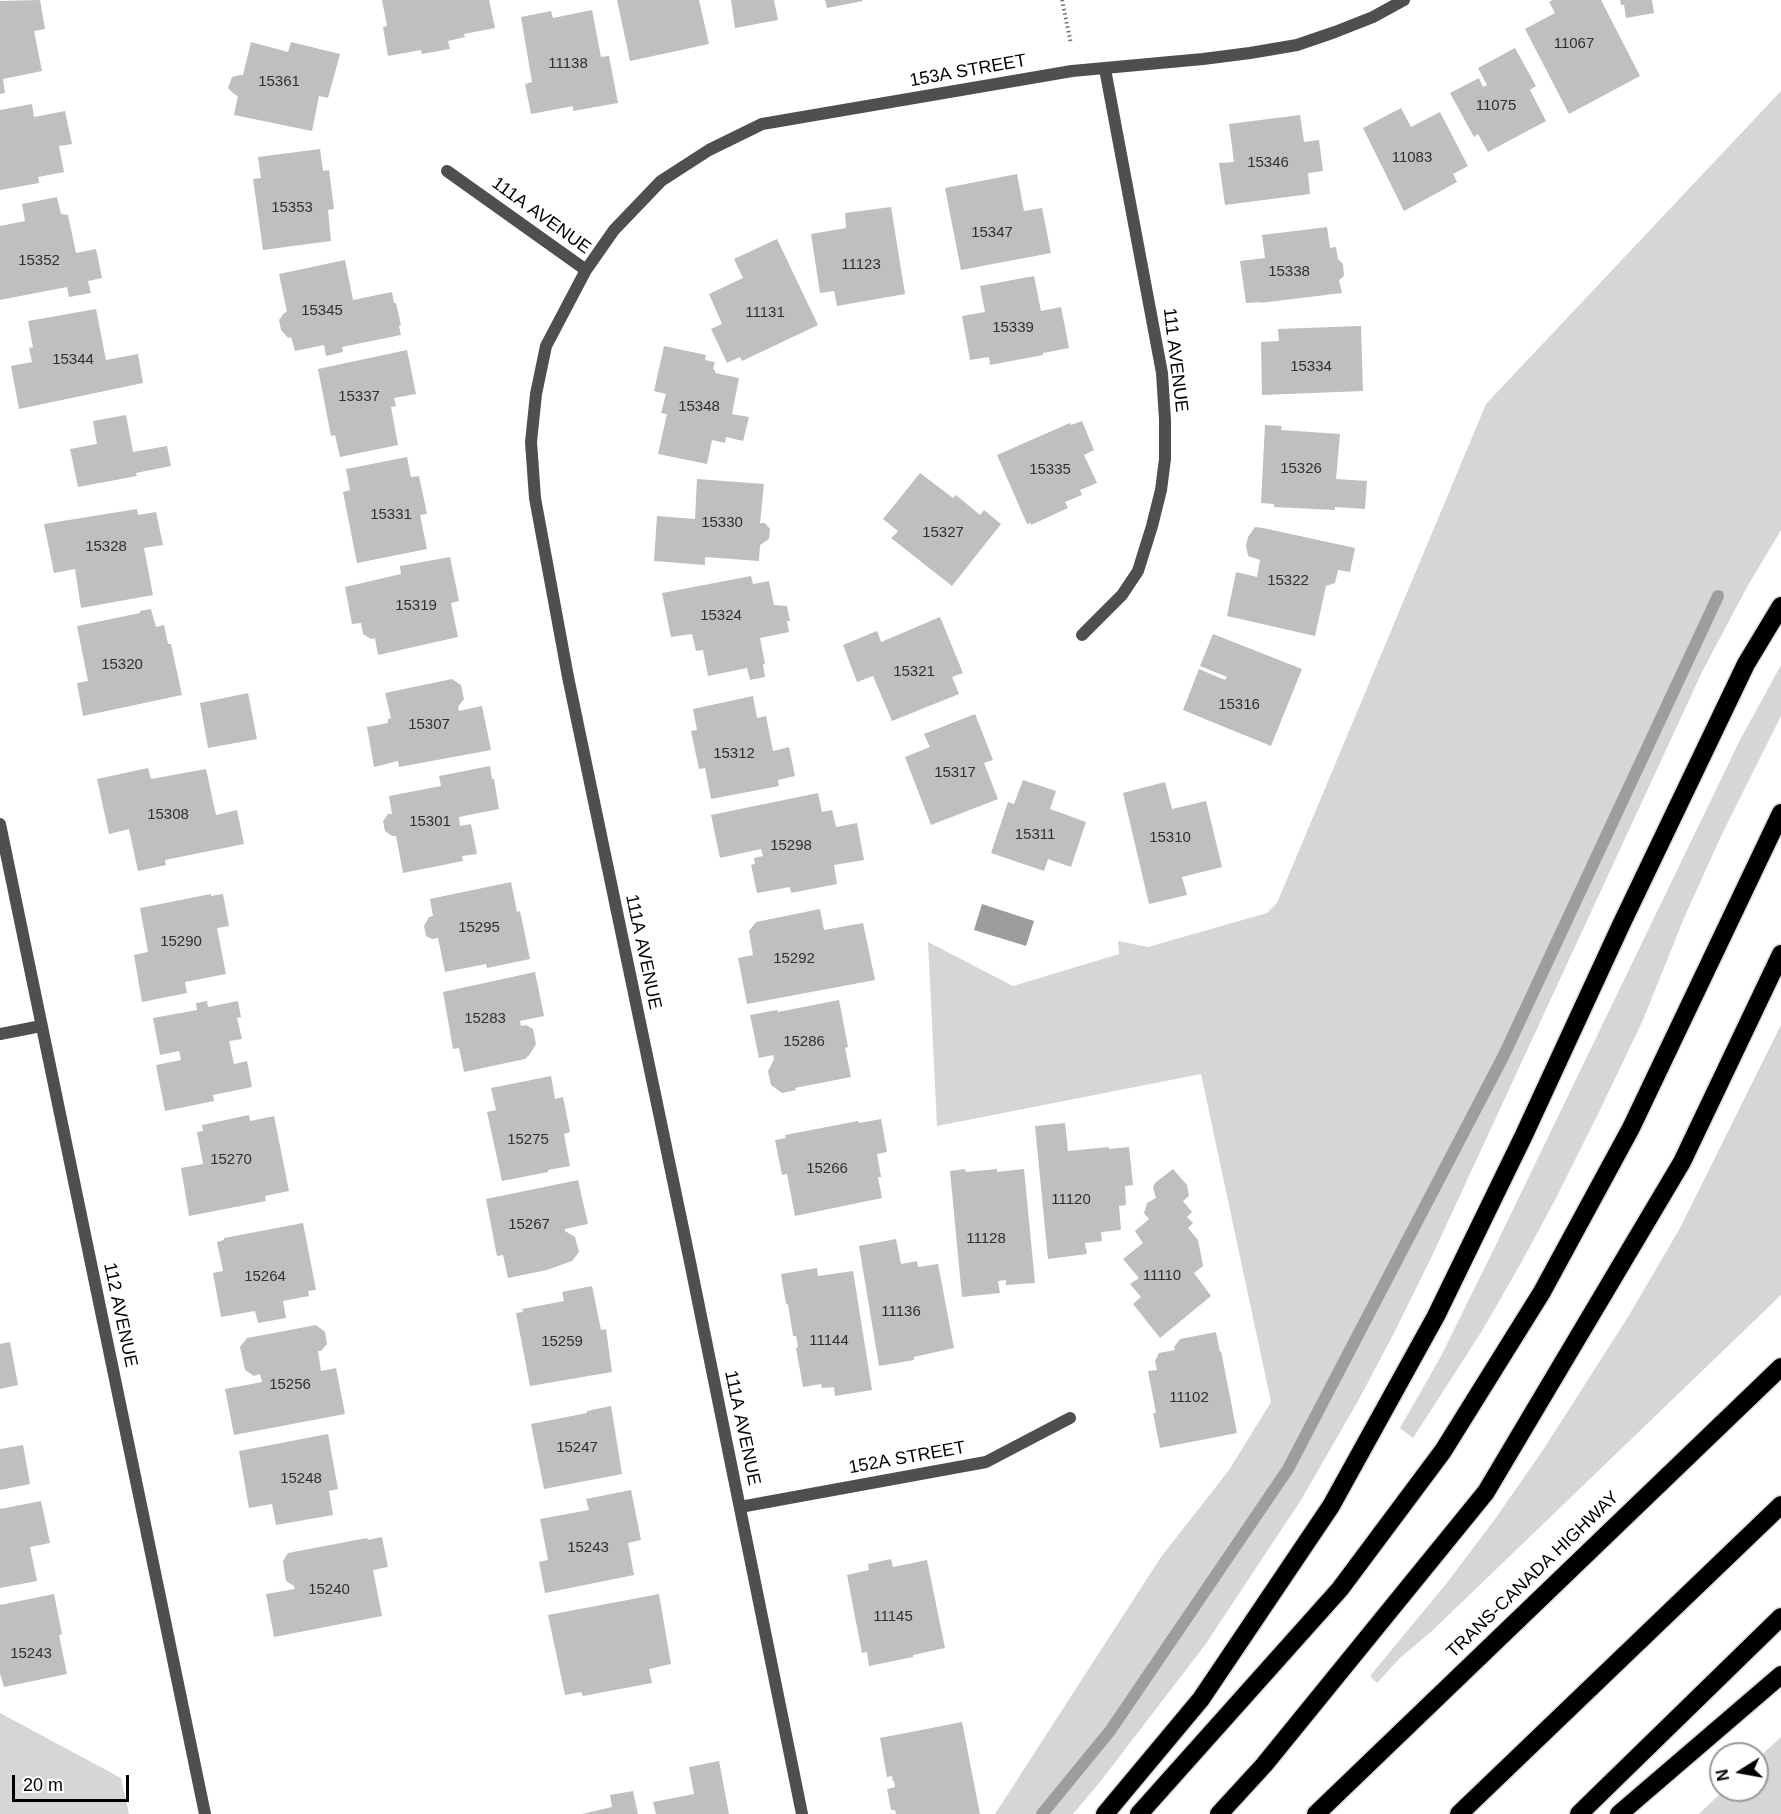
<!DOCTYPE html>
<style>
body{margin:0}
#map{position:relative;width:1781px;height:1814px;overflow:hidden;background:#fff;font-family:Helvetica,sans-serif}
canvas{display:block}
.north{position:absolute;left:1709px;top:1742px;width:60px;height:60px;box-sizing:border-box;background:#fff;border:2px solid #999;border-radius:50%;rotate:259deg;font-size:16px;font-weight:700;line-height:24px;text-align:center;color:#000}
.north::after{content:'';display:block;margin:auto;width:21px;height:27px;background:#000;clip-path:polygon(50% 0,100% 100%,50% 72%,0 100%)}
.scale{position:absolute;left:12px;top:1775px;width:117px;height:27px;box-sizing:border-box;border:3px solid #000;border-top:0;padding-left:8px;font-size:18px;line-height:21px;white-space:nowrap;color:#000;-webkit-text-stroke:4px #fff;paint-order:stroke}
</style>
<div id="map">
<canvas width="1781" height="1814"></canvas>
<div class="north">N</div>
<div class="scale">20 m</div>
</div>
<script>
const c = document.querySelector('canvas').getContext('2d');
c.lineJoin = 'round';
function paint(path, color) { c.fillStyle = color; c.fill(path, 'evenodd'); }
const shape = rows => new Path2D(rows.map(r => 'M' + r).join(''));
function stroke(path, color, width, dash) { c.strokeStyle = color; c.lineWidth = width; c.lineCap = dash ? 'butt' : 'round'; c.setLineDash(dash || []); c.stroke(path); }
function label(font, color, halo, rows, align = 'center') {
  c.font = font + ' Helvetica,sans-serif'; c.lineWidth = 6; c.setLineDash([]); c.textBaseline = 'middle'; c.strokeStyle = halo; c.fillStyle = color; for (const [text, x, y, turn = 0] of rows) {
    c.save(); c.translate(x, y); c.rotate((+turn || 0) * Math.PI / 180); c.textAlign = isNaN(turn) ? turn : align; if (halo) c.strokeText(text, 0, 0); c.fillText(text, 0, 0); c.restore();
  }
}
const green = shape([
 [1781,91,1781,530,1747,587,1702,672,1432,1256,1394,1333,1358,1401,1301,1500,1205,1645,1100,1782,1073,1814,995,1814,1161,1557,1229,1470,1271,1402,1201,1074,937,1126,928,942,1013,986,1119,954,1118,941,1148,947,1267,913,1277,903,1486,404],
 [1781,665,1781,716,1722,834,1684,918,1643,1020,1600,1110,1556,1198,1521,1263,1482,1331,1413,1438,1400,1428,1440,1358,1492,1253,1740,740],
 [1781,1025,1781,1295,1433,1630,1400,1658,1377,1683,1370,1676,1446,1584,1495,1519,1543,1450,1628,1317,1680,1228],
 [0,1713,121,1778,129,1814,0,1814],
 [1781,1737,1781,1814,1699,1814,1724,1790,1757,1790,1757,1759]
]);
const water = shape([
 [982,904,1034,921,1026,946,974,930]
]);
const stream = shape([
 [1042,1814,1110,1731,1288,1469,1504,1055,1718,596]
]);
const building = shape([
 [40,0,45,29,34,31,42,71,3,79,5,93,0,94,0,1],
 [382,0,489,0,495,28,464,34,465,37,448,41,450,49,422,54,421,50,388,56,383,27,387,26],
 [617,0,699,0,709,44,630,61],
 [731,0,774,0,778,20,735,28],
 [825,0,862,0,863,1,827,8],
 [1553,0,1601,0,1640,76,1569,114,1525,29,1555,13,1549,2],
 [1620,0,1652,0,1654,13,1626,18,1624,5,1621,5],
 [592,10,601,57,609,56,618,103,573,111,573,106,531,114,525,84,532,82,521,17,551,11,553,18],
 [251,42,288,52,291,42,340,54,328,98,319,96,312,131,234,115,238,96,234,94,228,88,232,77,240,75,243,75],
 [1515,48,1536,86,1530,90,1546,121,1488,152,1478,134,1474,137,1450,93,1479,78,1483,87,1487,85,1478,68],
 [32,104,34,117,65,111,72,144,59,146,64,172,38,177,39,183,0,190,0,110],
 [1401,108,1411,127,1440,112,1468,166,1453,174,1457,182,1404,211,1363,128],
 [1300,115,1304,142,1319,140,1323,171,1308,173,1310,194,1225,205,1219,163,1234,162,1229,124],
 [320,149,323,171,329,170,334,209,328,210,331,241,263,250,253,179,261,178,258,157],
 [1017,174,1024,211,1042,208,1051,253,961,270,945,188],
 [57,197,61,214,68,215,76,253,96,249,102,278,88,281,91,293,69,297,67,287,0,300,0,226,25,221,22,204],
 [891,207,905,294,837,306,834,291,820,293,811,234,846,228,845,213],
 [1327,227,1330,248,1336,247,1338,259,1343,264,1344,276,1339,280,1342,293,1260,303,1261,302,1246,303,1240,261,1265,258,1262,235],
 [777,239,818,325,742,361,740,357,727,363,711,329,722,324,709,294,743,278,734,259],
 [345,260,353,300,392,292,394,303,396,303,401,325,399,326,401,335,342,347,343,352,326,356,324,345,295,351,291,337,288,338,281,330,279,320,284,313,287,312,279,274],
 [1034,276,1041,311,1061,307,1069,348,1043,353,1043,355,990,365,989,357,970,360,962,316,985,312,980,286],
 [96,309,106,360,138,354,143,383,19,409,11,366,32,362,29,348,33,347,28,321],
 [1361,326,1363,391,1262,395,1261,342,1279,341,1278,329],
 [664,346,706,355,705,360,715,362,713,369,715,370,715,373,739,378,732,414,749,417,743,441,726,437,725,443,712,440,707,464,658,454,667,414,661,413,666,394,654,391],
 [407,350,416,394,394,398,396,406,391,407,398,445,340,457,335,435,331,436,318,369],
 [126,415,133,452,167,446,171,466,136,473,137,476,78,487,70,449,97,444,93,421],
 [1082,421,1094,450,1084,455,1097,483,1080,490,1082,495,1065,502,1068,508,1031,525,1031,523,1027,524,997,455,1070,423,1071,425],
 [1265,425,1282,426,1281,430,1340,434,1336,479,1367,481,1365,509,1335,507,1335,510,1274,507,1274,504,1261,503],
 [407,457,411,477,419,476,427,514,420,515,427,549,357,563,343,492,350,490,346,469],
 [920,473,953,498,956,495,980,515,984,510,1001,524,952,586,891,538,898,531,883,519],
 [697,479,764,484,760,523,765,523,770,529,769,539,760,545,759,561,705,557,705,565,654,561,657,516,695,519],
 [137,509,138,515,156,512,163,545,144,548,153,595,81,608,75,569,54,573,44,524],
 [1255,527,1263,528,1355,548,1350,572,1338,570,1335,583,1326,586,1315,636,1227,616,1236,572,1257,577,1260,560,1248,556,1246,546,1248,537],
 [450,557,459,601,451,603,458,637,378,655,375,638,371,639,363,634,361,623,352,624,345,587,401,574,400,566],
 [751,576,753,584,769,581,774,605,787,606,790,621,787,621,789,632,760,638,765,664,763,664,765,677,750,680,747,668,708,676,703,650,696,651,692,634,671,637,662,593],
 [151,609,156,627,164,625,168,644,171,644,182,695,83,716,77,683,88,681,77,626,140,613,140,611],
 [940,617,963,673,952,677,959,694,892,721,873,676,857,682,843,645,877,631,881,642],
 [1213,634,1302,669,1271,746,1183,710,1199,669,1225,680,1227,677,1200,666],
 [452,679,461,685,464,699,458,707,459,711,482,706,491,750,399,767,398,761,374,767,367,727,388,723,388,719,391,718,385,693],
 [248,693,257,739,208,748,200,703],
 [753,696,757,718,766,716,773,751,789,747,795,776,778,780,779,786,711,799,705,768,699,769,691,731,697,730,693,709],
 [975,714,993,760,984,763,998,799,931,825,905,757,930,747,924,734],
 [490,766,492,779,494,779,499,809,459,817,460,826,471,824,477,854,462,856,463,861,403,873,396,836,392,836,385,831,383,821,388,814,392,814,389,796,441,786,439,776],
 [148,768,151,779,206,769,216,815,237,810,244,844,165,860,166,865,138,871,129,829,109,834,97,779],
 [1023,780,1056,791,1050,809,1086,822,1071,867,1048,859,1044,871,991,853,1008,802,1014,804],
 [1165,782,1172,809,1206,801,1222,867,1182,877,1187,895,1149,904,1123,793],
 [818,793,822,812,832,810,836,827,857,823,864,860,834,865,837,884,791,893,790,887,757,893,751,865,755,864,754,858,763,856,761,849,720,858,711,815],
 [511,882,517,912,520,911,530,959,487,968,486,964,445,972,438,938,432,939,426,936,424,926,429,917,433,916,430,899],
 [211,894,211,896,223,894,229,926,217,928,226,974,185,982,187,993,142,1002,134,955,148,952,140,908],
 [820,909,824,930,863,923,875,980,747,1004,738,958,753,955,749,931,756,922],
 [535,972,544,1016,520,1021,521,1026,526,1025,533,1029,536,1044,530,1054,525,1059,464,1072,459,1048,453,1049,443,992],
 [839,1000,848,1047,845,1048,851,1077,795,1088,796,1090,782,1093,771,1085,768,1071,774,1059,773,1055,759,1058,750,1015,777,1010,778,1012],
 [207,1001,208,1007,238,1001,241,1017,237,1018,242,1039,229,1041,234,1064,247,1061,252,1087,213,1095,214,1101,165,1111,156,1065,181,1060,179,1051,160,1055,153,1018,197,1010,196,1003],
 [551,1076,555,1099,563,1097,570,1132,564,1134,570,1166,548,1170,548,1172,502,1181,487,1112,496,1110,491,1088],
 [249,1115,250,1121,274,1116,289,1191,265,1196,266,1201,189,1216,181,1168,203,1164,197,1132,203,1131,202,1125],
 [881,1119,887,1152,877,1154,881,1177,878,1177,882,1198,795,1216,787,1174,782,1175,775,1140,786,1138,785,1135,858,1121,859,1123],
 [1065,1123,1068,1151,1109,1147,1109,1149,1129,1147,1133,1185,1125,1186,1126,1205,1119,1206,1121,1230,1101,1232,1102,1241,1085,1243,1087,1254,1048,1259,1035,1126],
 [965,1169,966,1172,997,1169,997,1172,1024,1169,1035,1283,1006,1285,1006,1280,998,1281,1000,1293,962,1297,950,1171],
 [1173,1169,1187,1185,1189,1196,1183,1201,1192,1212,1187,1217,1193,1223,1188,1228,1198,1240,1203,1266,1194,1273,1211,1296,1160,1338,1133,1304,1141,1297,1130,1284,1139,1278,1123,1259,1143,1243,1135,1231,1149,1219,1144,1213,1147,1203,1156,1198,1153,1188,1155,1183],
 [578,1180,588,1224,565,1229,565,1231,575,1237,579,1252,572,1261,547,1270,508,1278,503,1255,497,1256,486,1199],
 [303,1223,316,1290,308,1291,309,1296,283,1301,286,1318,258,1323,255,1311,221,1317,213,1273,223,1271,217,1242,224,1240,224,1238],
 [896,1239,901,1264,917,1261,918,1267,938,1264,954,1348,914,1357,914,1360,879,1366,859,1246],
 [817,1268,818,1276,853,1271,872,1390,835,1396,834,1387,822,1388,821,1384,803,1387,796,1348,798,1347,796,1336,793,1336,788,1304,786,1304,781,1274],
 [592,1286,601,1330,606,1329,612,1372,530,1386,516,1313,523,1312,522,1309,564,1301,562,1292],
 [316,1325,325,1332,327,1344,321,1351,318,1351,321,1371,336,1368,345,1414,234,1435,225,1389,262,1382,260,1374,254,1376,245,1370,240,1347,247,1338],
 [1216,1332,1220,1352,1221,1351,1237,1433,1160,1448,1153,1413,1156,1413,1148,1371,1157,1370,1155,1361,1159,1353,1175,1350,1174,1347,1180,1339],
 [10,1342,18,1385,0,1389,0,1344],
 [611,1406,622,1474,544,1489,531,1424,587,1413,587,1411],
 [328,1434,338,1489,329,1491,333,1515,276,1525,272,1504,249,1508,239,1451],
 [23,1445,30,1484,0,1490,0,1449],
 [631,1490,641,1540,628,1543,634,1575,545,1593,539,1562,548,1560,540,1519,589,1510,586,1499],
 [41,1501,50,1543,30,1547,37,1581,0,1588,0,1509],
 [382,1537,388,1567,373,1570,382,1616,274,1637,266,1594,295,1589,294,1586,286,1581,283,1561,288,1553,367,1538,368,1540],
 [891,1559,893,1567,927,1560,945,1648,913,1655,913,1657,869,1666,867,1652,862,1653,847,1575,869,1570,868,1564],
 [54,1594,62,1634,59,1635,67,1674,4,1687,0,1674,0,1605],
 [659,1594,671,1664,649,1669,652,1683,583,1696,581,1692,565,1695,548,1615],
 [962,1722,980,1814,896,1814,895,1810,891,1810,887,1789,895,1787,894,1781,893,1782,892,1776,887,1777,880,1738],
 [719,1761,729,1814,656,1814,653,1802,694,1794,689,1767],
 [633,1791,638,1814,582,1814,612,1807,610,1795]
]);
const path = shape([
 [1062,0,1071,44]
]);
const minor = shape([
 [447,171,586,270],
 [1082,635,1122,595,1138,571,1152,526,1161,490,1165,459,1165,420,1162,373,1105,69],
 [0,1034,41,1026],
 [740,1507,986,1462,1070,1418],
 [802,1814,689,1257,568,677,535,498,531,442,536,394,546,346,586,270,614,230,661,181,709,150,762,124,1072,71,1203,59,1250,53,1297,45,1335,32,1373,17,1404,0]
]);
const tertiary = shape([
 [0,824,205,1814]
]);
const motorway = shape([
 [1105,1814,1201,1699,1331,1506,1436,1316,1524,1135,1621,925,1746,664,1781,606],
 [1139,1814,1340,1589,1443,1451,1542,1292,1631,1128,1781,813],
 [1219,1814,1264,1765,1486,1492,1682,1162,1781,954],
 [1316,1814,1781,1367],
 [1459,1814,1781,1505],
 [1579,1814,1781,1617],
 [1619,1814,1781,1675]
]);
const numberNames = [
 ["11067",1574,44],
 ["11138",568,64],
 ["15361",279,82],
 ["11075",1496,106],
 ["11083",1412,158],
 ["15346",1268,163],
 ["15353",292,208],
 ["15347",992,233],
 ["15352",39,261],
 ["11123",861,265],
 ["15338",1289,272],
 ["15345",322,311],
 ["11131",765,313],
 ["15339",1013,328],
 ["15344",73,360],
 ["15334",1311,367],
 ["15337",359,397],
 ["15348",699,407],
 ["15326",1301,469],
 ["15335",1050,470],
 ["15331",391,515],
 ["15330",722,523],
 ["15327",943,533],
 ["15328",106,547],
 ["15322",1288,581],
 ["15319",416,606],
 ["15324",721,616],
 ["15320",122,665],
 ["15321",914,672],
 ["15316",1239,705],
 ["15307",429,725],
 ["15312",734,754],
 ["15317",955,773],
 ["15308",168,815],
 ["15301",430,822],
 ["15311",1035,835],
 ["15310",1170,838],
 ["15298",791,846],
 ["15295",479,928],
 ["15290",181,942],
 ["15292",794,959],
 ["15283",485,1019],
 ["15286",804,1042],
 ["15275",528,1140],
 ["15270",231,1160],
 ["15266",827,1169],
 ["11120",1071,1200],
 ["15267",529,1225],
 ["11128",986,1239],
 ["11110",1162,1276],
 ["15264",265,1277],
 ["11136",901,1312],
 ["11144",829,1341],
 ["15259",562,1342],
 ["15256",290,1385],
 ["11102",1189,1398],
 ["15247",577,1448],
 ["15248",301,1479],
 ["15243",588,1548],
 ["15240",329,1590],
 ["11145",893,1617],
 ["15243",31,1654]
];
const streetNames = [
 ["153A STREET",968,71,-10],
 ["111A AVENUE",541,216,36],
 ["111 AVENUE",1175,360,83],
 ["111A AVENUE",643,952,78],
 ["112 AVENUE",120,1315,78],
 ["111A AVENUE",742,1428,78],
 ["152A STREET",907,1458,-10],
 ["TRANS-CANADA HIGHWAY",1533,1575,-44]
];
paint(green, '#d6d6d6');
paint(water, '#9d9d9d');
stroke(stream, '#9d9d9d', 12);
paint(building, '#bfbfbf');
stroke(motorway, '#dbdbdb', 21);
stroke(path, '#717171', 4, [1.5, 3]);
stroke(minor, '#4f4f4f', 12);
stroke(tertiary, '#4f4f4f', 12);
stroke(motorway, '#000', 18);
label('15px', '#303030', null, numberNames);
label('18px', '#000', '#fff', streetNames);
</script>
